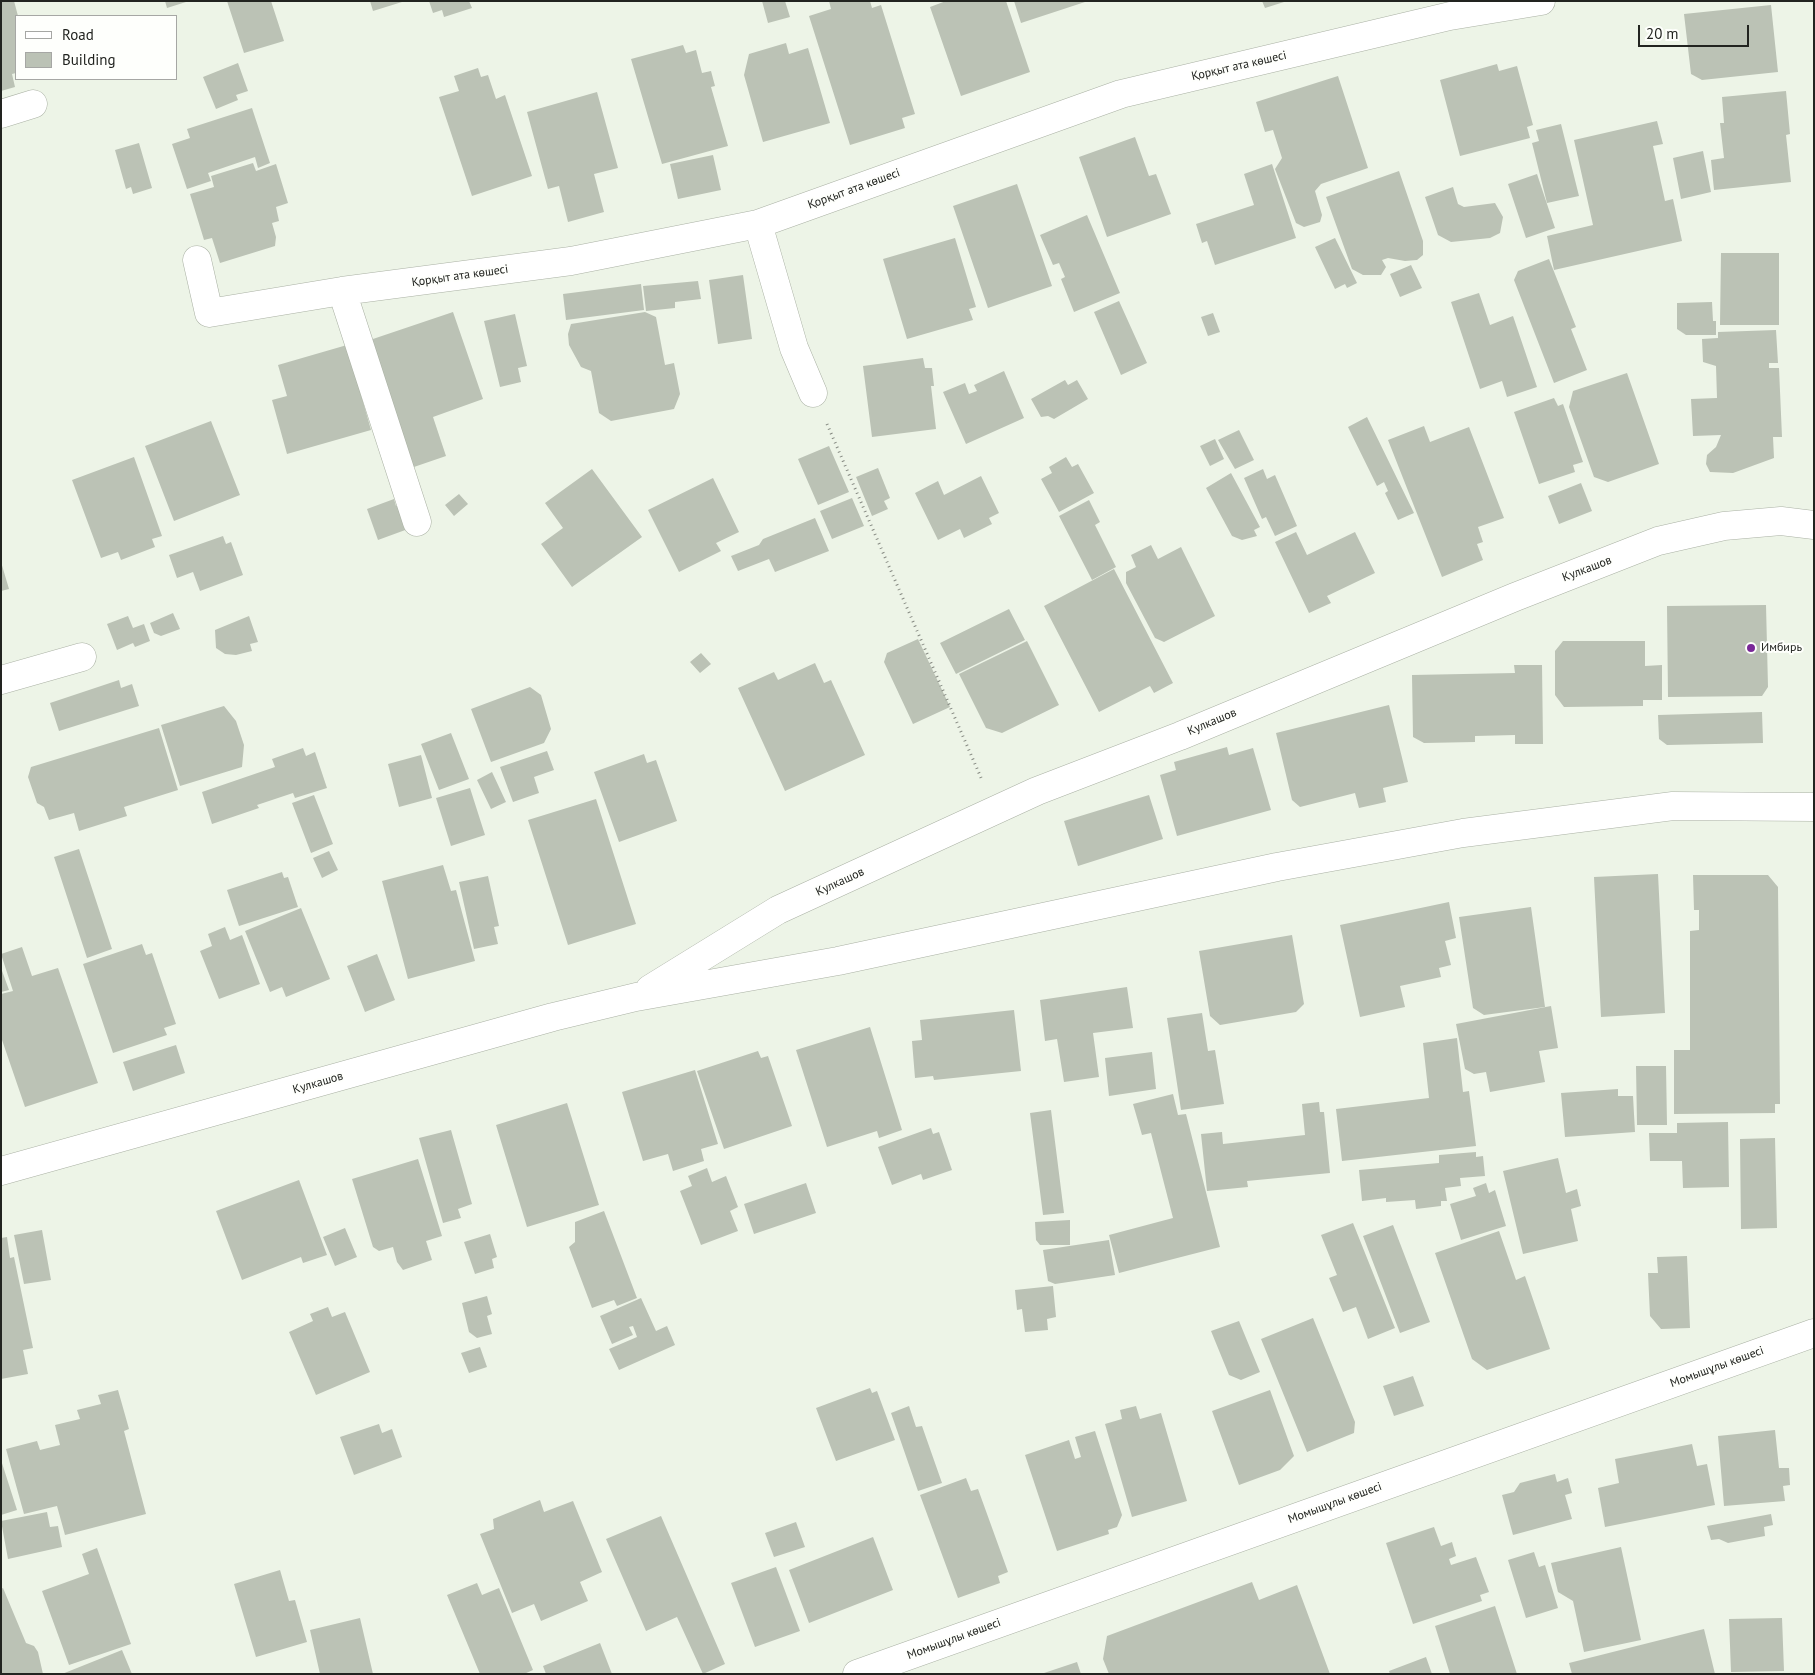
<!DOCTYPE html>
<meta charset="utf-8">
<style>
body{margin:0}
#map{position:relative;width:1815px;height:1675px;overflow:hidden;background:#edf4e7;font-family:"PT Sans",sans-serif}
canvas{display:block}
.frame{position:absolute;inset:0;border:2px solid #222420;pointer-events:none}
.legend{position:absolute;left:15px;top:15px;width:162px;height:65px;box-sizing:border-box;background:#fefffc;border:1px solid #a6a7a4;margin:0;padding:6px 9px;list-style:none;font-size:15px;color:#222420}
.legend li{display:flex;align-items:center;gap:10px;height:25px}
.legend b{width:25px;border:1px solid #a6a7a4}
.scale{position:absolute;left:1638px;top:25px;width:111px;height:22px;box-sizing:border-box;border:2px solid #222420;border-top:0;padding-left:6px;font-size:15px;line-height:18px;white-space:nowrap;color:#222420;-webkit-text-stroke:4px #fefffc;paint-order:stroke}
</style>
<div id="map">
<canvas width="1815" height="1675"></canvas>
<div class="frame"></div>
<ul class="legend">
<li><b style="height:6px;background:#fff"></b>Road</li>
<li><b style="height:14px;background:#bbc2b5"></b>Building</li>
</ul>
<div class="scale">20 m</div>
</div>
<script>
const c = document.querySelector('canvas').getContext('2d');
c.lineJoin = 'round';
function paint(path, color) { c.fillStyle = color; c.fill(path, 'evenodd'); }
const shape = rows => new Path2D(rows.map(r => 'M' + r).join(''));
function stroke(path, color, width, dash) { c.strokeStyle = color; c.lineWidth = width; c.lineCap = dash ? 'butt' : 'round'; c.setLineDash(dash || []); c.stroke(path); }
function label(font, color, halo, rows, align = 'center') {
  c.font = font + ' "PT Sans",sans-serif'; c.lineWidth = 4; c.setLineDash([]); c.textBaseline = 'middle'; c.strokeStyle = halo; c.fillStyle = color; for (const [text, x, y, turn = 0] of rows) {
    c.save(); c.translate(x, y); c.rotate((+turn || 0) * Math.PI / 180); c.textAlign = isNaN(turn) ? turn : align; if (halo) c.strokeText(text, 0, 0); c.fillText(text, 0, 0); c.restore();
  }
}
const building = shape([
 [1,1,14,1,18,16,16,73,12,74,15,87,1,91],
 [165,1,186,1,186,2,167,8],
 [227,1,271,1,284,41,244,53],
 [370,1,402,1,402,2,373,11],
 [429,1,469,1,472,8,444,17,442,10,433,13],
 [762,1,785,1,790,17,768,23],
 [829,1,870,1,872,8,881,5,915,114,902,118,905,128,850,145,809,16,831,9],
 [946,1,1006,1,1030,72,961,96,930,7],
 [1014,1,1085,1,1085,2,1021,23],
 [1262,1,1284,1,1284,2,1265,8],
 [1771,5,1778,72,1702,80,1691,74,1684,14],
 [786,43,789,54,808,48,830,123,763,142,744,75,749,54],
 [683,45,686,53,696,50,702,73,711,71,715,86,711,87,728,146,662,164,631,59],
 [238,63,248,91,236,95,238,100,216,109,203,77],
 [1497,64,1499,71,1517,66,1533,125,1527,127,1530,138,1460,156,1440,80],
 [478,68,481,77,488,75,496,99,505,95,532,176,472,196,439,97,459,91,454,76],
 [1338,76,1368,168,1321,184,1315,191,1322,215,1320,222,1304,227,1296,223,1275,169,1282,158,1273,130,1265,132,1256,102],
 [1786,91,1790,134,1786,135,1791,182,1714,190,1711,160,1724,158,1720,123,1724,123,1722,97],
 [597,92,618,168,594,174,604,212,568,222,559,186,548,189,527,112],
 [252,108,270,163,258,168,255,157,208,173,211,181,187,189,172,144,190,138,187,129],
 [1657,121,1663,144,1653,146,1665,201,1673,199,1682,241,1554,270,1547,236,1593,225,1574,140],
 [1561,124,1579,196,1547,203,1532,143,1539,141,1536,130],
 [1135,137,1149,176,1156,174,1171,214,1107,237,1079,157],
 [139,143,152,188,133,194,131,187,126,189,115,150],
 [1703,151,1711,192,1681,199,1673,158],
 [713,155,721,190,678,199,670,164],
 [253,163,256,171,276,164,288,203,276,207,279,221,272,223,276,237,275,246,220,263,212,238,204,240,190,194,214,187,211,176],
 [1272,164,1296,238,1215,265,1207,241,1202,243,1196,224,1254,205,1244,174],
 [1399,171,1423,241,1423,255,1417,260,1405,261,1388,258,1382,260,1386,267,1381,275,1363,275,1352,269,1326,197],
 [1537,174,1555,228,1526,238,1508,184],
 [1017,184,1052,286,988,308,953,206],
 [1453,187,1458,204,1464,207,1495,203,1503,217,1500,233,1490,238,1451,242,1438,235,1425,197],
 [1087,215,1120,293,1074,312,1061,279,1065,277,1059,263,1053,265,1040,235],
 [955,238,976,307,969,309,973,320,907,339,883,259],
 [1335,238,1357,283,1347,288,1345,284,1335,289,1315,247],
 [1721,253,1779,253,1779,325,1720,325],
 [1549,259,1576,327,1571,329,1587,370,1554,383,1514,280,1518,271],
 [1411,265,1422,288,1400,297,1390,274],
 [743,275,752,339,718,344,709,280],
 [698,281,701,299,675,302,675,308,646,311,643,286],
 [641,284,644,310,566,320,563,294],
 [1479,293,1490,325,1513,316,1537,387,1507,397,1502,381,1480,389,1451,302],
 [1119,301,1147,363,1121,375,1094,312],
 [1712,302,1713,321,1716,321,1716,335,1686,335,1677,329,1677,303],
 [453,312,483,399,433,417,446,456,411,468,367,341],
 [645,312,656,317,665,365,674,363,680,394,674,409,611,421,599,413,591,371,581,367,569,345,568,334,571,324],
 [1213,313,1220,332,1208,336,1201,317],
 [515,314,527,366,518,368,521,382,500,387,484,321],
 [1776,330,1778,363,1769,363,1769,368,1779,368,1782,437,1773,437,1774,458,1733,473,1710,472,1706,464,1707,455,1716,447,1721,435,1693,436,1691,399,1717,398,1716,366,1703,362,1702,339,1718,338,1718,332],
 [347,345,371,430,287,454,272,400,287,396,278,365],
 [923,358,925,368,932,368,934,386,931,386,936,429,872,437,863,366],
 [1004,371,1024,418,966,444,943,392,965,383,969,394,977,391,974,385],
 [1627,373,1659,464,1608,482,1594,477,1569,407,1573,391],
 [1065,380,1068,385,1077,380,1088,399,1054,419,1048,416,1041,417,1031,399],
 [1554,398,1558,406,1563,404,1583,462,1573,465,1575,472,1539,484,1514,412],
 [1367,417,1414,513,1398,520,1385,493,1388,491,1384,482,1377,486,1348,427],
 [211,421,240,495,174,521,145,446],
 [1424,426,1430,442,1469,427,1504,518,1478,527,1483,542,1477,544,1483,560,1442,577,1388,440],
 [1239,430,1254,460,1235,469,1218,440],
 [1215,439,1224,459,1210,466,1200,446],
 [829,446,849,492,818,505,798,459],
 [134,457,162,536,152,539,155,547,121,560,118,552,101,558,72,480],
 [1066,457,1072,467,1078,464,1094,493,1059,512,1041,479,1052,473,1049,467],
 [878,468,890,498,884,501,888,509,872,516,856,477],
 [592,469,642,537,572,587,541,544,563,528,545,503],
 [1263,469,1267,479,1275,475,1297,526,1275,536,1266,517,1262,519,1244,478],
 [1231,473,1260,527,1254,530,1257,536,1242,540,1232,536,1206,488],
 [981,476,999,513,989,518,992,524,964,538,960,529,938,540,915,493,938,481,944,495],
 [713,478,739,532,716,543,721,551,679,572,648,510],
 [1581,483,1592,511,1559,524,1548,496],
 [459,494,468,504,454,516,445,505],
 [852,498,864,526,832,539,820,511],
 [394,499,396,506,400,505,408,529,378,540,367,509],
 [1089,500,1100,522,1095,525,1116,567,1092,580,1059,516],
 [815,518,829,551,775,572,769,559,738,571,731,556,759,545,763,539],
 [1296,532,1307,555,1355,532,1375,573,1327,596,1331,603,1309,613,1275,542],
 [223,536,226,544,231,542,243,575,200,591,193,572,177,578,169,555],
 [1151,545,1158,559,1181,547,1215,616,1164,642,1155,638,1126,583,1126,572,1136,567,1131,555],
 [1,562,9,589,1,591],
 [1114,569,1173,683,1154,693,1150,686,1099,712,1044,606],
 [1766,605,1768,687,1762,696,1668,697,1667,606],
 [1009,609,1025,640,956,674,940,643],
 [173,613,180,629,161,636,154,633,150,623],
 [128,616,133,628,144,624,150,641,135,647,133,643,117,650,107,624],
 [249,616,258,642,250,644,252,651,236,655,225,654,216,648,215,630],
 [918,639,950,707,913,724,884,662,887,653],
 [1027,641,1059,705,1002,733,986,728,959,674],
 [1563,641,1645,641,1645,666,1662,665,1662,700,1643,700,1643,706,1564,707,1555,695,1555,651],
 [701,653,711,664,700,673,690,662],
 [815,663,824,683,831,680,865,755,785,791,738,688,774,672,778,680],
 [1514,665,1542,665,1543,744,1515,744,1515,735,1475,736,1475,742,1424,743,1413,737,1412,675,1515,673],
 [119,680,121,688,132,684,139,706,59,731,50,703],
 [530,687,541,695,551,729,544,743,491,762,471,709],
 [1389,705,1408,782,1383,788,1386,802,1359,808,1355,793,1300,807,1292,800,1276,733],
 [224,706,236,721,244,745,242,767,180,786,161,725],
 [1762,712,1763,743,1667,745,1659,739,1658,715],
 [159,728,178,790,124,807,127,816,79,831,74,813,49,820,44,807,37,803,28,777,31,767],
 [451,733,469,779,439,790,421,744],
 [1227,747,1229,755,1253,748,1271,810,1177,836,1160,775,1176,770,1174,762],
 [303,748,306,756,315,752,327,788,295,798,293,793,257,805,259,808,212,824,202,792,275,767,272,759],
 [547,751,554,770,534,777,539,793,513,802,500,767],
 [644,754,647,763,656,760,677,821,619,842,594,772],
 [421,755,432,798,399,807,388,764],
 [492,772,506,802,491,809,477,780],
 [470,788,485,835,451,846,436,798],
 [314,795,333,844,311,853,292,803],
 [1149,795,1163,839,1078,866,1064,821],
 [596,799,636,924,568,945,528,820],
 [79,849,112,949,87,958,54,857],
 [329,851,338,870,322,878,313,858],
 [443,865,451,891,456,890,475,961,408,979,382,881],
 [282,872,284,878,288,877,298,907,239,926,227,890],
 [1658,874,1665,1013,1601,1017,1594,877],
 [1693,875,1768,875,1778,887,1780,1104,1775,1104,1775,1113,1674,1114,1674,1050,1690,1050,1690,931,1699,930,1699,910,1694,910],
 [488,876,499,926,494,927,498,944,474,949,459,882],
 [1449,902,1456,938,1445,941,1451,965,1439,968,1441,977,1400,986,1405,1007,1360,1017,1340,925],
 [1531,907,1545,1007,1484,1015,1473,1008,1459,917],
 [301,908,330,979,286,997,282,987,270,992,245,931],
 [225,927,230,940,242,935,260,984,219,999,200,951,212,946,208,934],
 [1292,935,1304,1004,1296,1012,1220,1025,1210,1016,1199,951],
 [142,944,146,955,152,953,176,1024,164,1028,167,1035,113,1053,83,964],
 [22,947,32,976,58,968,98,1083,25,1107,1,1037,1,994,13,991,1,954],
 [377,954,395,1000,365,1012,347,966],
 [1,968,9,990,1,992],
 [1127,987,1133,1028,1093,1033,1099,1077,1064,1082,1057,1039,1045,1041,1040,1000],
 [1551,1006,1558,1048,1539,1051,1545,1082,1490,1092,1486,1072,1474,1074,1465,1069,1456,1024],
 [1014,1010,1021,1071,934,1080,933,1076,915,1078,912,1041,922,1040,920,1020],
 [1202,1013,1208,1051,1215,1050,1224,1104,1181,1110,1167,1018],
 [870,1027,902,1130,879,1138,877,1131,827,1147,796,1050],
 [1457,1038,1463,1092,1469,1091,1476,1146,1342,1161,1336,1109,1429,1098,1423,1043],
 [176,1045,185,1073,133,1091,123,1062],
 [758,1051,761,1058,768,1056,792,1126,724,1149,697,1071],
 [1152,1052,1156,1089,1109,1096,1105,1058],
 [1636,1066,1666,1066,1667,1125,1637,1125],
 [695,1070,718,1144,701,1149,704,1161,673,1171,668,1154,643,1161,622,1092],
 [1618,1089,1618,1096,1633,1096,1635,1132,1565,1137,1561,1093],
 [1173,1094,1178,1115,1186,1114,1220,1247,1119,1273,1109,1235,1173,1218,1151,1133,1142,1135,1133,1104],
 [1319,1102,1320,1112,1324,1112,1330,1173,1247,1181,1248,1187,1207,1191,1201,1134,1222,1132,1223,1144,1305,1135,1302,1104],
 [567,1103,599,1205,527,1227,496,1125],
 [1051,1110,1064,1213,1043,1215,1030,1113],
 [1728,1122,1729,1187,1683,1188,1682,1161,1650,1161,1649,1133,1677,1133,1677,1123],
 [931,1128,933,1134,939,1132,952,1170,923,1180,921,1174,892,1185,878,1147],
 [451,1130,472,1204,458,1209,461,1218,443,1223,419,1138],
 [1775,1138,1777,1228,1741,1229,1740,1139],
 [1476,1152,1476,1157,1483,1156,1485,1176,1460,1178,1461,1186,1445,1188,1447,1201,1441,1201,1441,1206,1416,1209,1415,1200,1386,1202,1386,1198,1362,1201,1359,1170,1439,1163,1439,1155],
 [1558,1158,1566,1193,1577,1189,1581,1206,1571,1209,1578,1241,1523,1254,1503,1171],
 [418,1159,442,1236,426,1241,432,1260,403,1270,397,1262,393,1247,379,1251,373,1247,352,1179],
 [707,1168,712,1182,726,1176,738,1207,730,1211,738,1231,701,1245,680,1191,692,1186,688,1176],
 [299,1180,327,1255,303,1263,301,1257,242,1280,216,1211],
 [806,1183,816,1213,754,1234,744,1204],
 [1486,1183,1489,1193,1495,1190,1506,1226,1461,1240,1450,1204,1476,1196,1473,1188],
 [604,1211,637,1298,617,1306,614,1300,592,1308,569,1247,575,1242,575,1222],
 [1070,1220,1070,1245,1040,1245,1036,1240,1035,1222],
 [1353,1223,1395,1328,1368,1339,1356,1307,1343,1312,1329,1278,1337,1275,1321,1235],
 [1393,1225,1430,1322,1400,1333,1363,1236],
 [345,1228,357,1257,335,1266,323,1237],
 [42,1230,51,1280,24,1284,14,1235],
 [1499,1231,1516,1280,1525,1276,1550,1349,1487,1370,1472,1359,1435,1253],
 [490,1234,497,1257,492,1259,494,1268,475,1274,464,1242],
 [7,1237,10,1258,14,1257,33,1348,23,1350,28,1374,1,1379,1,1238],
 [1109,1240,1115,1275,1055,1284,1048,1281,1043,1250],
 [1687,1256,1690,1328,1661,1329,1650,1316,1648,1273,1658,1273,1657,1257],
 [1053,1286,1056,1317,1047,1319,1048,1330,1025,1332,1022,1309,1017,1310,1015,1290],
 [487,1296,492,1314,487,1316,492,1334,477,1338,469,1332,462,1303],
 [641,1298,656,1331,667,1326,675,1345,619,1370,609,1349,637,1337,633,1326,629,1327,633,1335,612,1344,600,1316],
 [328,1307,332,1317,345,1312,370,1372,316,1395,289,1332,313,1321,310,1314],
 [1313,1318,1355,1422,1354,1433,1307,1452,1261,1339],
 [1239,1321,1260,1372,1241,1380,1229,1375,1211,1331],
 [480,1347,487,1367,469,1373,461,1353],
 [1413,1376,1424,1406,1394,1416,1383,1386],
 [870,1388,872,1393,877,1391,895,1440,836,1461,816,1408],
 [118,1390,129,1429,124,1431,146,1514,65,1535,57,1506,24,1514,6,1449,37,1441,40,1450,60,1445,55,1425,80,1419,77,1410,101,1404,98,1395],
 [1270,1390,1294,1456,1280,1470,1239,1485,1212,1411],
 [909,1406,916,1427,922,1426,942,1483,918,1491,891,1413],
 [1136,1406,1140,1419,1161,1413,1187,1501,1132,1517,1105,1424,1122,1419,1120,1410],
 [379,1424,382,1433,392,1429,402,1457,354,1475,340,1437],
 [1775,1430,1779,1468,1789,1468,1790,1485,1783,1486,1785,1501,1724,1506,1718,1436],
 [1095,1431,1122,1515,1117,1527,1108,1530,1109,1534,1057,1551,1025,1455,1069,1440,1075,1459,1081,1457,1075,1437],
 [1692,1444,1697,1466,1707,1464,1715,1505,1605,1527,1598,1488,1619,1483,1615,1459],
 [1,1460,17,1510,1,1515],
 [1555,1474,1557,1482,1568,1478,1572,1493,1565,1495,1572,1519,1513,1535,1502,1495,1514,1492,1520,1483],
 [966,1478,971,1491,978,1489,1008,1572,998,1576,1000,1583,958,1598,920,1495],
 [540,1500,544,1512,573,1501,602,1572,580,1582,588,1601,541,1621,534,1604,512,1613,480,1534,494,1529,493,1519],
 [47,1512,50,1527,58,1526,62,1547,8,1559,1,1521],
 [1771,1514,1773,1525,1764,1527,1765,1536,1728,1543,1719,1539,1711,1540,1707,1526],
 [661,1516,725,1664,703,1674,677,1617,646,1631,606,1539],
 [796,1522,805,1547,774,1557,765,1533],
 [1434,1527,1441,1546,1452,1542,1456,1556,1449,1559,1451,1565,1476,1557,1489,1592,1480,1595,1482,1601,1413,1624,1386,1543],
 [873,1537,893,1590,809,1623,789,1570],
 [1621,1547,1641,1640,1584,1652,1573,1601,1558,1592,1551,1563],
 [97,1548,131,1644,69,1665,42,1591,89,1574,82,1554],
 [1534,1552,1539,1567,1545,1565,1558,1608,1526,1618,1508,1560],
 [776,1567,800,1631,755,1647,731,1583],
 [280,1570,289,1601,295,1600,307,1642,256,1657,234,1584],
 [1252,1582,1259,1600,1297,1585,1330,1674,1109,1674,1103,1659,1107,1636],
 [477,1583,482,1595,499,1588,533,1670,524,1674,480,1674,447,1595],
 [3,1588,26,1643,34,1646,38,1652,43,1674,1,1674,1,1589],
 [1495,1606,1517,1674,1450,1674,1435,1626],
 [360,1618,373,1674,320,1674,310,1630],
 [1782,1618,1784,1671,1731,1672,1729,1619],
 [1704,1629,1715,1674,1572,1674,1569,1663],
 [600,1643,612,1674,546,1674,543,1666],
 [122,1650,132,1674,62,1674],
 [1426,1657,1432,1674,1390,1674,1389,1671],
 [1077,1662,1081,1674,1044,1674,1044,1673]
]);
const path = shape([
 [827,424,982,780]
]);
const street = shape([
 [1,114,33,104],
 [758,224,794,348,813,393],
 [197,260,209,313,342,291,571,261,758,224,1121,94,1450,16,1541,1],
 [342,291,417,522],
 [1,680,82,657],
 [650,989,778,910,1037,791,1180,736,1515,597,1658,541,1724,526,1781,521,1814,525],
 [1,1171,553,1017,636,997,838,961,1277,867,1463,833,1673,806,1814,807],
 [857,1674,1814,1333]
]);
const markers = [
 [1751,648,5,"#7a2898"]
];
const streetNames = [
 ["Қорқыт ата көшесі",1239,66,-13],
 ["Қорқыт ата көшесі",854,189,-20],
 ["Қорқыт ата көшесі",460,276,-8],
 ["Кулкашов",1587,569,-21],
 ["Кулкашов",1212,722,-23],
 ["Кулкашов",840,882,-25],
 ["Кулкашов",318,1083,-16],
 ["Момышұлы көшесі",1717,1367,-20],
 ["Момышұлы көшесі",1335,1503,-20],
 ["Момышұлы көшесі",954,1639,-20]
];
const poiNames = [
 ["Имбирь",1761,648]
];
paint(building, '#bbc2b5');
stroke(street, '#aab1a4', 29);
stroke(path, '#868a82', 3, [1, 4]);
stroke(street, '#fff', 28);
for (const [x, y, r, color] of markers) { const dot = new Path2D(); dot.arc(x, y, r, 0, 2 * Math.PI); c.fillStyle = color; c.fill(dot); stroke(dot, '#fefffc', 2); }
label('12px', '#222420', '#fefffc', streetNames);
label('12px', '#222420', '#fefffc', poiNames, 'left');
</script>
